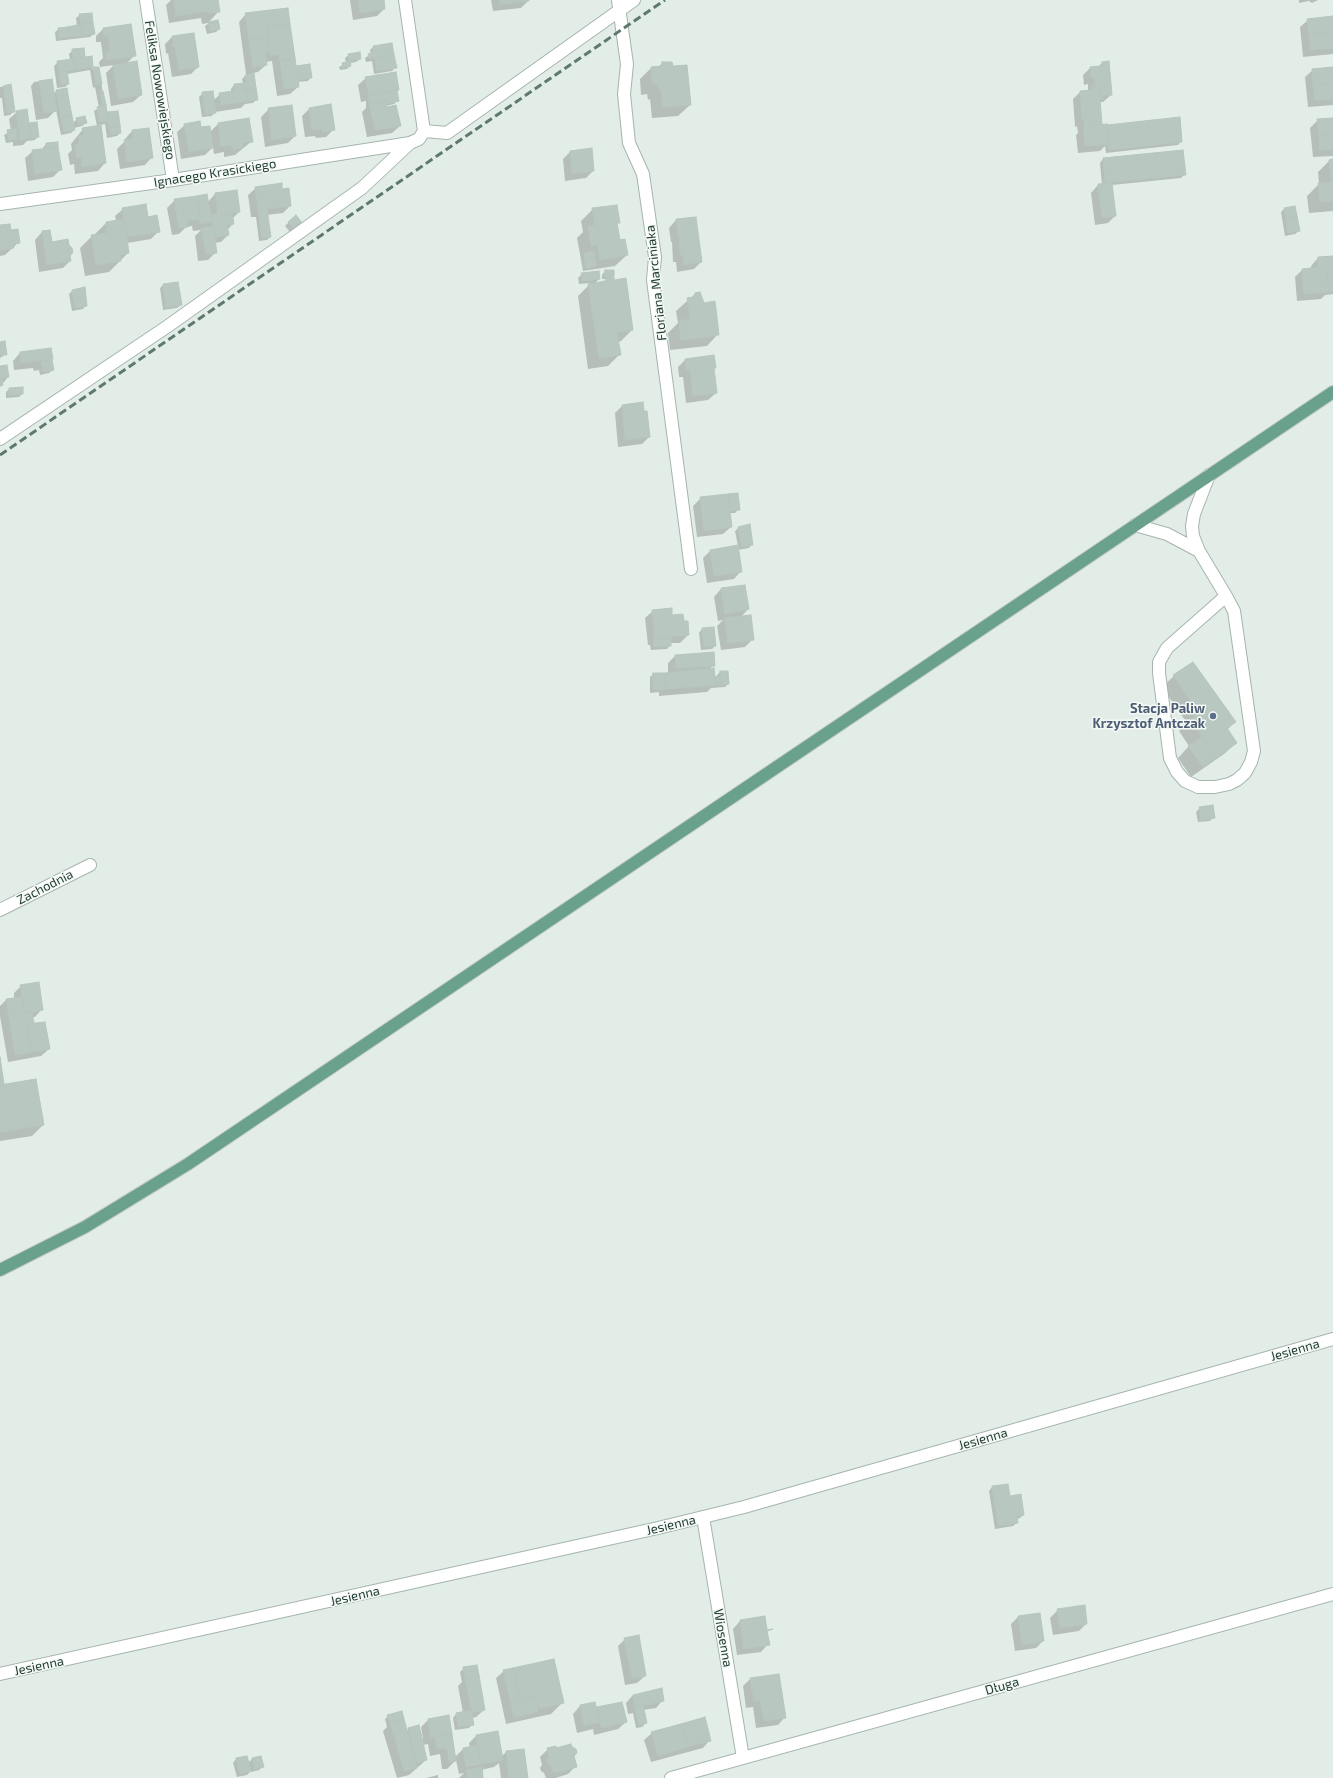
<!DOCTYPE html>
<meta charset="utf-8">
<style>
body{margin:0}
canvas{display:block;background:#e3ede8}
</style>
<canvas width="1333" height="1778"></canvas>
<script>
const c = document.querySelector('canvas').getContext('2d');
c.lineJoin = 'round';
function paint(path, color) { c.fillStyle = color; c.fill(path, 'evenodd'); }
const shape = rows => new Path2D(rows.map(r => 'M' + r).join(''));
function stroke(path, color, width, dash) { c.strokeStyle = color; c.lineWidth = width; c.lineCap = dash ? 'butt' : 'round'; c.setLineDash(dash || []); c.stroke(path); }
function label(font, color, halo, rows, align = 'center') {
  c.font = font + ' "Exo 2",sans-serif'; c.lineWidth = 3; c.setLineDash([]); c.textBaseline = 'middle'; c.strokeStyle = halo; c.fillStyle = color; for (const [text, x, y, turn = 0] of rows) {
    c.save(); c.translate(x, y); c.rotate((+turn || 0) * Math.PI / 180); c.textAlign = isNaN(turn) ? turn : align; if (halo) c.strokeText(text, 0, 0); c.fillText(text, 0, 0); c.restore();
  }
}
const shadow = shape([
 [171,0,217,0,219,11,208,23,202,24,201,18,169,23,166,5],
 [350,0,383,0,384,9,377,16,353,20],
 [491,0,528,0,528,1,521,8,493,11],
 [1299,0,1318,0,1312,3,1309,1,1299,3],
 [287,9,295,68,311,77,308,81,297,82,298,87,290,94,277,96,272,61,265,62,266,65,258,72,253,73,257,99,253,103,245,104,241,108,215,112,212,116,202,117,199,97,203,93,213,101,220,94,231,92,231,89,234,85,243,84,242,79,247,74,246,74,239,22,246,14],
 [80,15,94,34,90,37,56,41,55,32,59,29,77,26,76,18],
 [1333,17,1333,54,1303,57,1300,27,1308,20],
 [209,23,219,29,216,32,207,34,205,26],
 [130,25,135,55,126,64,141,95,133,102,111,106,106,73,114,65,100,67,99,62,103,58,101,42,96,42,96,36,103,29],
 [193,34,198,67,191,74,172,77,168,53,166,54,165,44,172,37],
 [373,47,395,68,392,71,374,74,372,61,366,62,365,58,371,54,370,50],
 [83,49,84,58,91,58,92,69,99,68,106,114,117,112,120,133,117,136,107,138,105,124,99,125,105,163,98,171,75,174,74,164,70,165,68,154,72,150,71,144,83,129,97,126,94,111,99,108,95,87,93,88,90,70,67,74,68,84,65,87,57,88,54,66,58,62,70,60,69,54,73,50],
 [349,55,360,59,356,62,350,63,350,66,347,69,340,70,339,67,346,63,345,58],
 [1108,62,1111,95,1103,102,1099,102,1101,126,1181,141,1178,145,1106,153,1105,146,1100,151,1078,153,1076,135,1078,133,1077,126,1075,127,1073,99,1080,92,1088,91,1088,84,1084,85,1083,75,1090,68,1098,67,1102,63],
 [662,63,690,105,678,116,652,118,650,99,648,100,647,94,641,95,640,79,651,68,658,68],
 [1333,68,1333,105,1308,107,1305,77,1313,70],
 [366,78,398,90,396,92,397,101,394,104,385,106,400,126,392,133,367,137,362,112,366,108,366,101,361,102,358,85],
 [51,80,53,94,57,91,73,123,77,119,86,123,82,126,74,128,74,130,71,133,61,135,56,110,48,118,36,120,31,86,34,82],
 [10,86,14,111,10,115,4,116,2,98,0,98,0,87],
 [330,105,334,129,326,137,316,138,315,136,305,137,302,116,309,109],
 [269,109,295,136,288,143,265,147,261,117],
 [17,112,28,125,29,124,38,136,35,140,27,141,23,145,13,146,13,142,6,143,4,135,11,131,9,119],
 [1333,119,1333,156,1313,157,1310,128,1318,120],
 [218,124,252,141,235,155,224,157,224,152,214,154,213,147,205,155,181,159,177,132,185,125,210,132],
 [132,131,152,157,145,165,120,169,117,149,125,141,125,139],
 [57,143,60,170,53,177,28,181,25,158,33,151,43,150,43,148,46,144],
 [591,149,593,171,586,178,565,181,563,159,570,152],
 [1103,159,1185,174,1181,178,1112,185,1115,216,1108,223,1095,225,1091,193,1098,185,1102,185,1100,163],
 [1333,160,1333,211,1309,213,1307,196,1319,184,1318,172,1329,161],
 [256,188,282,190,290,206,283,213,267,215,270,237,267,240,259,241,256,217,251,217,248,195],
 [215,194,239,212,232,219,233,224,227,230,228,235,221,242,214,243,216,252,208,260,198,261,195,236,201,230,193,231,192,226,186,227,179,234,172,235,167,208,175,200,208,202],
 [123,209,147,218,159,231,151,239,127,243,128,253,109,272,85,276,80,248,92,236,95,236,95,234,106,223,116,221,115,216],
 [593,209,619,222,616,225,619,241,627,255,615,266,583,271,577,238,583,232,581,221],
 [1284,209,1299,231,1295,234,1285,236,1281,212],
 [676,220,701,262,694,269,677,272,676,262,673,262,672,242,671,242,669,228],
 [289,222,297,226,290,232,285,226],
 [0,226,11,232,19,242,5,255,0,256],
 [49,231,51,243,69,255,70,261,63,268,39,272,35,240,42,232],
 [1333,257,1333,294,1325,295,1321,299,1297,301,1295,277,1302,270,1311,269,1311,266,1318,258],
 [605,271,613,275,610,279,632,330,621,341,618,342,620,354,608,366,588,369,578,296,591,283,579,284,578,278,582,274,599,279,594,284,603,283,606,279,602,279,602,275],
 [177,283,181,305,177,308,163,310,160,288,163,285],
 [72,291,86,305,83,309,72,311,69,294],
 [695,294,718,334,707,346,670,350,668,333,678,323,676,311],
 [4,342,6,354,0,358,0,343],
 [51,349,52,359,49,362,53,370,49,373,40,375,39,370,34,371,33,368,14,370,13,361,20,353],
 [713,356,716,393,708,400,686,403,683,377,679,377,678,367,685,360],
 [0,367,8,377,0,387],
 [9,389,22,394,19,397,6,398,6,392],
 [622,406,649,437,642,444,618,447,615,413],
 [701,498,739,509,735,513,729,513,731,527,723,534,697,537,693,506],
 [738,528,752,544,749,548,738,550,741,571,734,579,707,583,703,558,710,551,738,546,735,531],
 [721,589,748,609,741,617,753,639,745,647,721,650,717,626,723,620,718,621,714,597],
 [653,611,671,616,688,635,680,643,670,643,670,645,667,649,651,650,650,645,648,645,645,618],
 [702,629,715,646,712,649,701,650,699,633],
 [713,653,713,665,709,670,714,679,720,672,727,672,728,684,725,687,711,688,707,692,659,696,659,692,650,693,650,677,653,674,668,673,668,663,675,656],
 [1174,676,1235,722,1227,730,1236,743,1224,754,1191,777,1178,758,1189,746,1179,731,1187,723,1162,687],
 [1200,808,1214,817,1210,821,1198,822,1196,812],
 [21,986,42,1009,35,1017,32,1017,33,1024,49,1049,41,1056,8,1062,0,1016,0,1006,6,1000,14,999,14,993],
 [0,1064,4,1085,43,1125,32,1136,0,1141],
 [1007,1485,1009,1497,1023,1515,1020,1518,1016,1519,1017,1523,1013,1526,995,1529,989,1491,992,1487],
 [1058,1610,1086,1624,1079,1631,1053,1635,1050,1618],
 [1039,1614,1043,1641,1036,1648,1015,1651,1011,1624,1018,1617],
 [740,1621,768,1644,761,1652,737,1655,733,1629],
 [625,1639,645,1676,637,1683,625,1685,618,1646],
 [464,1668,484,1710,476,1717,472,1718,473,1724,469,1728,455,1730,453,1718,456,1714,463,1713,458,1686,462,1682,460,1672],
 [504,1671,562,1703,551,1714,506,1724,496,1678],
 [750,1679,785,1717,778,1725,756,1728,753,1707,746,1708,743,1686],
 [633,1695,663,1700,656,1708,643,1710,646,1723,642,1727,636,1728,633,1713,628,1714,626,1703],
 [595,1703,596,1708,621,1703,626,1722,618,1729,594,1735,593,1729,577,1733,573,1714,580,1706],
 [388,1716,406,1731,409,1729,421,1740,423,1739,421,1727,428,1720,454,1758,463,1749,470,1748,469,1743,476,1736,501,1757,506,1752,527,1778,501,1778,499,1763,494,1767,481,1770,482,1778,459,1778,464,1773,459,1774,456,1760,447,1769,442,1769,440,1754,430,1756,428,1744,423,1745,426,1760,409,1775,397,1778,383,1731,387,1727,385,1719],
 [652,1733,710,1740,703,1748,651,1762,644,1740],
 [548,1749,555,1749,573,1756,576,1766,568,1774,556,1778,546,1778,544,1773,541,1771,540,1768,542,1765,540,1757],
 [261,1757,263,1767,259,1770,251,1772,251,1771,247,1775,237,1777,233,1763,236,1759,248,1763,252,1759],
 [438,1775,438,1778,426,1778]
]);
const building = shape([
 [174,0,218,0,220,12,209,13,208,11,176,16,174,0],
 [358,0,384,0,385,9,360,13,358,0],
 [499,0,529,0,529,1,500,4,499,0],
 [288,8,290,24,267,27,268,37,249,40,245,13,288,8],
 [92,13,93,23,81,24,79,14,92,13],
 [1333,16,1333,32,1309,34,1307,19,1333,16],
 [218,20,220,29,210,31,208,22,218,20],
 [93,23,95,34,82,36,81,24,93,23],
 [81,24,82,36,70,37,68,27,81,24],
 [131,24,136,56,107,60,106,53,110,52,108,35,104,36,103,28,131,24],
 [290,24,295,58,280,60,279,54,271,56,267,27,290,24],
 [68,27,70,37,59,38,58,28,68,27],
 [1333,32,1333,48,1310,50,1309,34,1333,32],
 [194,33,199,67,179,70,175,47,173,47,172,36,194,33],
 [268,37,270,52,265,52,267,65,253,67,249,40,268,37],
 [392,43,394,55,369,59,368,54,374,52,373,46,392,43],
 [84,48,85,57,73,59,72,49,84,48],
 [360,52,361,59,349,61,348,54,360,52],
 [394,55,397,68,377,71,375,58,394,55],
 [92,56,93,67,75,70,73,59,92,56],
 [295,58,299,87,284,89,280,60,295,58],
 [73,59,75,70,59,72,57,61,73,59],
 [137,61,142,95,118,99,113,65,137,61],
 [350,61,351,66,343,68,342,63,350,61],
 [1109,61,1112,95,1100,96,1099,89,1095,89,1095,77,1091,78,1090,67,1102,66,1102,62,1109,61],
 [662,62,672,62,673,66,687,65,691,105,663,107,661,89,659,89,658,84,652,84,651,67,662,66,662,62],
 [310,64,312,78,298,80,296,66,310,64],
 [93,67,99,67,102,84,96,85,93,67],
 [1333,67,1333,83,1313,85,1312,69,1333,67],
 [67,71,69,84,61,85,59,72,67,71],
 [396,72,399,90,369,95,365,77,396,72],
 [254,73,256,88,247,89,245,75,254,73],
 [52,79,57,111,44,113,39,81,52,79],
 [246,83,247,89,235,91,234,84,246,83],
 [1333,83,1333,99,1315,100,1313,85,1333,83],
 [11,84,15,112,7,113,3,86,11,84],
 [1092,86,1095,86,1095,89,1099,89,1100,96,1103,96,1103,99,1100,99,1102,125,1085,126,1084,120,1082,120,1080,91,1092,90,1092,86],
 [67,88,68,95,57,97,56,90,67,88],
 [256,88,258,100,249,101,247,89,256,88],
 [247,89,249,101,221,105,219,93,247,89],
 [100,91,103,91,106,105,102,106,100,91],
 [213,91,216,113,205,115,202,92,213,91],
 [397,91,399,101,386,104,386,101,369,103,369,95,397,91],
 [68,95,72,116,61,118,57,97,68,95],
 [386,101,387,107,396,105,401,126,375,130,369,103,386,101],
 [331,104,335,130,323,132,322,129,312,130,309,108,331,104],
 [106,105,108,121,100,122,97,107,106,105],
 [292,105,296,136,272,140,268,108,292,105],
 [27,109,31,138,20,140,16,111,27,109],
 [118,111,119,118,108,119,107,112,118,111],
 [72,116,75,130,64,132,61,118,72,116],
 [85,116,87,123,78,125,76,118,85,116],
 [1180,117,1182,142,1109,150,1107,125,1180,117],
 [119,118,120,125,109,127,108,119,119,118],
 [249,118,253,142,243,143,243,148,232,150,231,145,221,147,218,123,249,118],
 [1333,118,1333,134,1319,135,1317,119,1333,118],
 [200,121,201,127,210,126,213,148,189,152,184,124,200,121],
 [37,122,39,137,31,138,29,123,37,122],
 [1107,124,1109,144,1085,146,1083,126,1107,124],
 [101,125,106,163,82,167,81,157,77,158,75,145,79,145,78,136,84,135,82,128,101,125],
 [120,125,121,133,111,135,109,127,120,125],
 [16,128,18,139,9,140,7,130,16,128],
 [149,128,153,158,127,162,124,140,133,139,132,130,149,128],
 [1333,134,1333,149,1320,150,1319,135,1333,134],
 [58,142,58,147,46,148,46,143,58,142],
 [58,147,62,170,35,174,32,150,58,147],
 [592,148,594,171,572,174,570,151,592,148],
 [1183,150,1186,175,1105,183,1103,158,1183,150],
 [1333,159,1333,201,1320,202,1318,183,1331,182,1329,160,1333,159],
 [282,183,282,189,289,188,291,206,258,210,255,187,282,183],
 [1112,183,1116,216,1102,218,1098,184,1112,183],
 [237,190,240,212,218,215,215,193,237,190],
 [207,194,212,222,200,224,197,196,207,194],
 [197,196,200,219,187,221,188,227,179,228,174,199,197,196],
 [146,204,148,217,157,215,160,232,127,237,122,208,146,204],
 [617,205,620,223,617,223,620,240,625,239,628,255,600,260,598,245,591,246,588,226,595,225,592,208,617,205],
 [1295,206,1297,216,1286,218,1284,208,1295,206],
 [267,209,271,237,262,238,258,210,267,209],
 [232,213,234,224,227,225,229,235,215,237,211,215,232,213],
 [296,215,302,223,294,229,288,222,296,215],
 [1297,216,1300,231,1288,233,1286,218,1297,216],
 [696,217,702,262,684,265,683,255,680,255,679,235,678,235,676,219,696,217],
 [124,219,129,253,120,255,121,261,96,265,91,235,107,233,106,222,124,219],
 [10,224,11,230,18,229,20,243,13,244,14,248,0,250,0,225,10,224],
 [213,226,217,253,206,254,201,228,213,226],
 [50,230,52,242,68,239,69,245,72,248,73,252,70,256,71,261,47,265,42,231,50,230],
 [594,251,596,266,586,268,584,253,594,251],
 [1333,256,1333,271,1327,272,1329,292,1304,294,1302,269,1318,267,1318,257,1333,256],
 [605,270,614,270,614,276,605,277,605,270],
 [599,271,600,279,583,281,581,273,599,271],
 [1333,271,1333,291,1329,292,1327,272,1333,271],
 [614,277,614,280,626,278,633,330,617,333,621,355,599,358,588,284,606,281,606,278,614,277],
 [178,282,182,305,166,307,163,284,178,282],
 [85,287,87,306,75,308,72,290,85,287],
 [700,292,704,303,715,301,719,335,681,340,679,321,690,319,687,298,694,297,695,293,700,292],
 [5,341,7,355,1,355,0,342,5,341],
 [51,348,53,359,21,363,20,352,51,348],
 [714,355,716,368,714,368,717,393,693,396,690,370,686,370,685,359,714,355],
 [52,360,54,370,43,372,41,362,52,360],
 [7,365,9,377,2,378,3,385,0,386,0,366,7,365],
 [23,387,23,394,9,395,9,388,23,387],
 [643,402,644,411,647,411,650,437,625,440,622,405,643,402],
 [738,493,740,510,730,511,728,494,738,493],
 [728,494,732,527,704,531,700,497,728,494],
 [750,524,753,545,742,547,738,527,750,524],
 [738,545,742,572,714,576,710,550,738,545],
 [745,585,749,609,725,614,721,588,745,585],
 [672,608,672,615,683,614,684,621,688,621,689,635,655,638,652,610,672,608],
 [751,615,754,640,728,643,724,618,751,615],
 [714,627,716,646,704,647,702,628,714,627],
 [671,637,671,646,654,647,653,638,671,637],
 [714,652,715,666,676,668,675,655,714,652],
 [1193,662,1236,722,1227,728,1237,743,1203,767,1188,746,1202,737,1190,719,1199,713,1173,675,1193,662],
 [714,668,716,685,666,689,665,673,714,668],
 [720,671,728,671,729,684,721,685,720,671],
 [653,673,665,673,666,689,653,690,653,673],
 [720,676,721,685,716,685,715,677,720,676],
 [1213,805,1215,818,1201,820,1199,807,1213,805],
 [39,982,43,1010,25,1013,20,985,39,982],
 [22,997,25,1013,32,1012,34,1023,27,1024,32,1052,15,1055,6,999,22,997],
 [45,1022,50,1049,32,1052,27,1024,45,1022],
 [0,1057,4,1084,0,1085,0,1057],
 [36,1079,44,1125,0,1132,0,1085,36,1079],
 [1008,1484,1010,1496,1021,1494,1024,1515,1017,1516,1018,1523,998,1526,992,1486,1008,1484],
 [1085,1605,1087,1624,1060,1628,1057,1609,1085,1605],
 [1040,1613,1044,1641,1022,1645,1018,1616,1040,1613],
 [765,1616,767,1630,773,1629,767,1631,770,1645,744,1649,742,1635,739,1635,742,1634,740,1620,765,1616],
 [639,1635,646,1676,632,1678,624,1638,639,1635],
 [554,1659,564,1703,541,1708,537,1705,535,1697,520,1700,513,1668,554,1659],
 [477,1665,479,1675,465,1678,463,1667,477,1665],
 [513,1668,520,1700,535,1697,538,1712,514,1717,503,1670,513,1668],
 [779,1674,786,1718,764,1721,760,1700,754,1701,750,1678,779,1674],
 [479,1675,485,1710,472,1713,465,1678,479,1675],
 [662,1688,664,1701,635,1707,633,1695,662,1688],
 [595,1702,600,1722,584,1726,580,1705,595,1702],
 [622,1702,627,1722,601,1728,597,1707,622,1702],
 [643,1705,647,1723,639,1725,635,1707,643,1705],
 [471,1710,474,1725,458,1727,456,1713,471,1710],
 [402,1711,404,1719,390,1722,387,1715,402,1711],
 [449,1715,452,1734,431,1738,428,1719,449,1715],
 [705,1717,711,1741,688,1747,681,1724,705,1717],
 [404,1719,417,1768,404,1771,390,1722,404,1719],
 [681,1724,688,1747,658,1756,651,1732,681,1724],
 [419,1725,427,1760,417,1763,408,1728,419,1725],
 [498,1731,503,1760,481,1764,476,1735,498,1731],
 [452,1734,456,1761,449,1762,447,1748,437,1749,435,1737,452,1734],
 [571,1744,572,1747,576,1749,577,1753,574,1756,577,1767,561,1772,561,1771,554,1773,551,1766,548,1764,547,1760,549,1757,547,1748,556,1746,556,1748,571,1744],
 [478,1745,481,1764,466,1767,463,1748,478,1745],
 [524,1749,528,1778,509,1778,506,1751,524,1749],
 [247,1756,251,1771,240,1774,236,1758,247,1756],
 [261,1756,264,1767,254,1769,252,1758,261,1756],
 [482,1767,483,1778,467,1778,466,1770,482,1767]
]);
const minor = shape([
 [146,0,173,180],
 [405,0,424,131],
 [618,0,627,64,624,94,629,143,643,174,655,257,653,280,691,569],
 [424,131,447,133,634,0],
 [0,204,173,180,410,143,419,139,424,131],
 [0,439,168,326,362,188,410,143],
 [1209,475,1194,514,1192,526,1193,536,1199,551,1226,596,1167,648,1159,662,1159,673,1170,758,1177,772,1185,781,1198,787,1215,787,1229,784,1237,780,1245,773,1251,762,1254,751,1234,611,1226,596],
 [1135,525,1167,534,1199,551],
 [0,910,90,865],
 [703,1517,743,1758],
 [0,1674,658,1528,744,1507,1333,1339],
 [671,1778,1333,1594]
]);
const major = shape([
 [0,1270,85,1227,188,1164,1333,392]
]);
const rail = shape([
 [0,455,665,0]
]);
const markers = [
 [1213,716,4,"#5c6f8a"]
];
const streetNames = [
 ["Feliksa Nowowiejskiego",160,90,81],
 ["Ignacego Krasickiego",215,173,-9],
 ["Floriana Marciniaka",656,283,-96],
 ["Zachodnia",45,887,-27],
 ["Jesienna",1295,1350,-16],
 ["Jesienna",983,1439,-16],
 ["Jesienna",671,1525,-13],
 ["Jesienna",355,1596,-13],
 ["Wiosenna",723,1638,80],
 ["Jesienna",39,1666,-12],
 ["Długa",1002,1686,-16]
];
const serviceNames = [
 ["Stacja Paliw",1205,709],
 ["Krzysztof Antczak",1205,724]
];
paint(shadow, '#0003');
paint(building, '#b8c7c0');
stroke(building, '#b6c6be', 1);
stroke(minor, '#a6b5ae', 14);
stroke(major, '#c1c9c6', 14);
stroke(minor, '#fff', 12);
stroke(major, '#69a18d', 12);
stroke(rail, '#5e796f', 3, [8, 4]);
for (const [x, y, r, color] of markers) { const dot = new Path2D(); dot.arc(x, y, r, 0, 2 * Math.PI); c.fillStyle = color; c.fill(dot); stroke(dot, '#f4f9f6', 1.5); }
label('13px', '#233e34', '#f4f9f6', streetNames);
label('bold 13px', '#4e5e75', '#f4f9f6', serviceNames, 'right');
</script>
